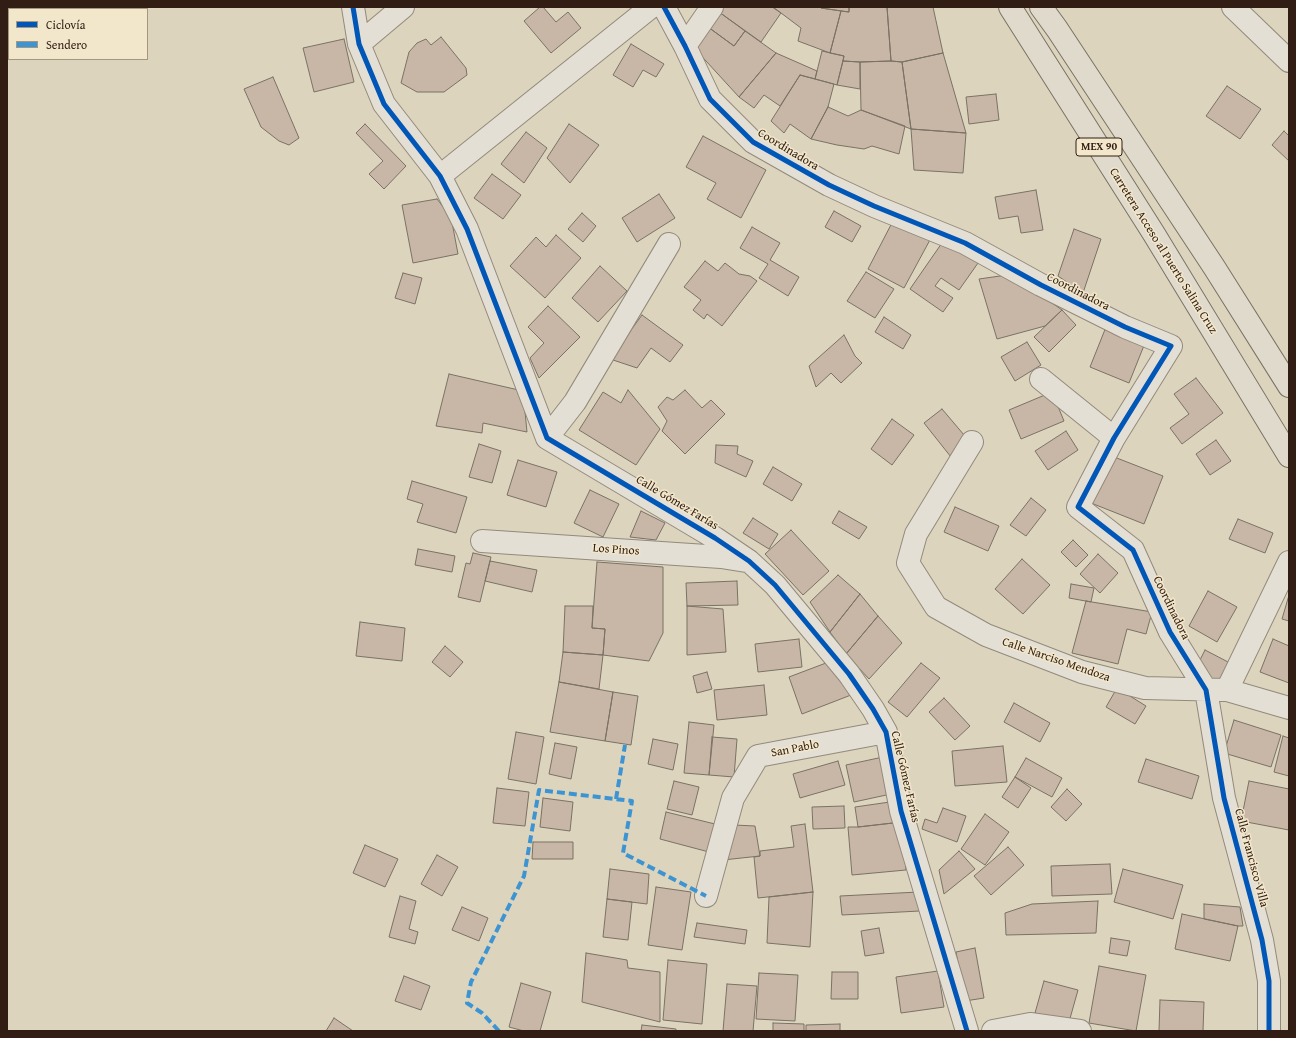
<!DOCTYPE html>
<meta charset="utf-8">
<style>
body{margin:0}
#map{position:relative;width:1296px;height:1038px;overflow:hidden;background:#ddd4bd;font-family:"Gentium Book Plus",serif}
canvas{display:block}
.frame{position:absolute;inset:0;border:8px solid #311d14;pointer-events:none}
.legend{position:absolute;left:8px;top:8px;width:140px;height:52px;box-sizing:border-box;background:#f2e7cb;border:1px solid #a59682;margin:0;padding:5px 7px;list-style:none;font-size:12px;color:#311d14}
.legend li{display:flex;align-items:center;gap:8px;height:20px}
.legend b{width:20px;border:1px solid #a59682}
</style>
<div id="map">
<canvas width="1296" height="1038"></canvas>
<div class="frame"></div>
<ul class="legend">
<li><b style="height:5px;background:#0057b8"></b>Ciclovía</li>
<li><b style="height:5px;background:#3d94d3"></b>Sendero</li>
</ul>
</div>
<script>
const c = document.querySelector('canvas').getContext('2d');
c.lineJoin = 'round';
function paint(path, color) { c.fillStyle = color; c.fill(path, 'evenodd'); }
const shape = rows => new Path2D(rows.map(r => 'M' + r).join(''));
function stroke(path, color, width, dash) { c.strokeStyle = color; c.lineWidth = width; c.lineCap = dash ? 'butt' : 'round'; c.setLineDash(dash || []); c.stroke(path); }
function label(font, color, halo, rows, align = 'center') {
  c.font = font + ' "Gentium Book Plus",serif'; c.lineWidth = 3; c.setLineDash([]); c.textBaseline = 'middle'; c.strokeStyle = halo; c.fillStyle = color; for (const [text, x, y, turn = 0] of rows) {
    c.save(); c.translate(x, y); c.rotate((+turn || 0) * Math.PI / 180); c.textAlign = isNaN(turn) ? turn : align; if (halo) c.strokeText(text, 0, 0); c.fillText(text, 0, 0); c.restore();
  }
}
const building = shape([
 [540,7,543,7,556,22,568,12,581,28,551,53,524,21,540,7],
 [723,7,772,7,781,13,761,42,719,12,723,7],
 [773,7,820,7,821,8,841,11,830,53,798,41,801,28,773,7],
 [820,7,849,7,849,12,821,8,820,7],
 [849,7,887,7,891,61,860,62,843,61,844,56,830,53,841,11,849,12,849,7],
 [887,7,933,7,943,53,902,62,891,61,887,7],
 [719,12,745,31,734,46,708,27,719,12],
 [708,27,734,46,745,31,776,53,739,97,695,49,708,27],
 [441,37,466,68,467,75,444,92,417,92,401,83,409,52,417,43,426,39,431,45,441,37],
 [344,39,354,82,314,92,303,48,344,39],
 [631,44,664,64,656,77,643,70,633,87,613,75,631,44],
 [822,51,844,56,837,85,815,79,822,51],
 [776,53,817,71,815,79,800,75,780,106,764,95,754,108,739,97,776,53],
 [943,53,966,133,911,129,902,62,943,53],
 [843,61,860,62,860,89,837,85,843,61],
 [891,61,902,62,911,129,861,110,860,62,891,61],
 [800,75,834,84,828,107,811,139,790,124,784,133,771,121,800,75],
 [273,77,299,138,289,145,279,141,261,127,244,89,273,77],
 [1227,86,1261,109,1240,139,1206,116,1227,86],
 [996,94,999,120,969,124,966,97,996,94],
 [828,107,848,116,861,110,905,126,899,154,872,146,864,149,837,145,811,139,828,107],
 [365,124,406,166,384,189,369,174,383,161,356,133,365,124],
 [569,124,599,145,570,183,547,158,569,124],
 [911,129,966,133,963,173,914,170,911,129],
 [1284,131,1289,136,1289,161,1272,145,1284,131],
 [526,132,547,148,524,183,501,164,526,132],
 [703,136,766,170,741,218,707,199,716,183,686,167,703,136],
 [492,174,521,195,503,219,474,198,492,174],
 [1036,190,1043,230,1021,233,1018,216,999,219,995,197,1036,190],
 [659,194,675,218,637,242,622,218,659,194],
 [437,199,451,217,458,254,413,263,402,205,437,199],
 [834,211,861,226,852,242,825,227,834,211],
 [582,213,596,226,583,242,568,229,582,213],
 [894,219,931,238,904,288,868,269,894,219],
 [752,227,780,243,770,260,799,277,788,296,759,278,768,264,740,248,752,227],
 [1074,229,1101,239,1083,293,1058,276,1074,229],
 [556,235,581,258,545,298,510,266,536,237,546,247,556,235],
 [944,240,978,263,959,290,941,278,935,286,953,298,943,312,910,289,944,240],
 [705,261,718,271,725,263,739,274,750,276,757,281,722,326,707,314,704,319,693,310,701,300,684,287,705,261],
 [600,266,627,291,598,322,572,298,600,266],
 [866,272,894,289,875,318,847,301,866,272],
 [403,273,422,278,415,304,395,298,403,273],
 [1007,275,1028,286,1062,310,1045,326,997,339,979,279,1007,275],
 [548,306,580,337,539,378,530,358,544,343,528,327,548,306],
 [1062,310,1076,325,1049,352,1034,337,1062,310],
 [642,315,683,345,670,362,651,348,637,368,610,359,642,315],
 [884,317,911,335,903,349,875,332,884,317],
 [1106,327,1145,343,1129,383,1090,367,1106,327],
 [844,335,855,356,862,363,841,383,831,373,816,387,809,366,844,335],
 [1027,342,1041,365,1015,381,1001,357,1027,342],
 [449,374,523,391,527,432,483,423,482,433,436,426,449,374],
 [1196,378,1223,413,1182,444,1170,428,1189,414,1174,394,1196,378],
 [628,390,660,429,636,465,579,430,603,392,621,403,628,390],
 [685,390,702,408,711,400,725,414,685,454,662,431,667,421,658,407,667,397,673,400,685,390],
 [1052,392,1064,421,1021,439,1009,410,1052,392],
 [942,409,970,442,951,457,924,423,942,409],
 [892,419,914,435,892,465,871,449,892,419],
 [1066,431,1078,450,1048,470,1035,451,1066,431],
 [1216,440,1231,461,1210,475,1196,454,1216,440],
 [479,444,501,451,492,483,469,477,479,444],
 [716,445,738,446,737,454,753,461,746,477,715,463,716,445],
 [1109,455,1163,476,1144,524,1091,503,1109,455],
 [518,460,557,472,546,507,507,495,518,460],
 [773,467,802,484,792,501,763,484,773,467],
 [412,481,467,497,456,533,417,522,423,504,407,499,412,481],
 [590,490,619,504,603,537,574,523,590,490],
 [1031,498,1046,510,1026,536,1010,525,1031,498],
 [955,507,999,526,988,551,944,532,955,507],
 [641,511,665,523,656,540,630,537,641,511],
 [839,511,867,527,859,539,832,523,839,511],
 [753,518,778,534,769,549,743,533,753,518],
 [1238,519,1273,533,1265,553,1229,539,1238,519],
 [791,530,829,571,803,595,765,554,791,530],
 [1073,540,1088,555,1076,567,1061,552,1073,540],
 [418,549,455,556,452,572,415,565,418,549],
 [473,553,491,557,480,602,458,597,466,563,470,564,473,553],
 [1098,554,1118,573,1100,593,1080,574,1098,554],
 [1022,559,1050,585,1023,614,995,589,1022,559],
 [490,561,537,570,532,592,485,581,490,561],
 [597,562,663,567,663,633,649,661,603,655,605,629,592,628,597,562],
 [838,575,860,594,830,632,810,602,838,575],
 [737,581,738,605,687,606,686,583,737,581],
 [1071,584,1094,588,1091,602,1069,598,1071,584],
 [1208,591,1237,607,1217,642,1189,626,1208,591],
 [860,594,878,616,846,654,830,632,860,594],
 [1289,595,1289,621,1282,619,1289,595],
 [1086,601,1152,612,1146,634,1127,629,1118,664,1072,653,1086,601],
 [565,606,593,606,592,628,605,629,603,655,563,652,565,606],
 [687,606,723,609,726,652,687,655,687,606],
 [878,616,902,643,869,679,846,654,878,616],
 [360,622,405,628,402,661,356,656,360,622],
 [799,639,802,667,758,672,755,644,799,639],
 [1273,639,1289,646,1289,683,1260,672,1273,639],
 [445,646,463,662,450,677,432,662,445,646],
 [1205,650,1230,663,1220,683,1195,670,1205,650],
 [563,652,603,655,599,689,559,682,563,652],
 [826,663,851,695,802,714,789,677,826,663],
 [921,663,940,678,907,717,888,702,921,663],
 [707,672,712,689,697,693,693,676,707,672],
 [559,682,613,692,605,741,550,732,559,682],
 [764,685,767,715,717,720,714,690,764,685],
 [1117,688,1146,706,1135,724,1106,707,1117,688],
 [613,692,638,696,631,745,605,741,613,692],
 [944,698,970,726,955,740,929,712,944,698],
 [1014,703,1050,723,1040,742,1004,722,1014,703],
 [1234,720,1281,735,1271,767,1224,753,1234,720],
 [689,722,714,725,709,775,684,773,689,722],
 [516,732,544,737,536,784,508,779,516,732],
 [1283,736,1289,738,1289,776,1274,772,1283,736],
 [712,737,737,739,734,777,709,775,712,737],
 [653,739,678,744,673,770,648,764,653,739],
 [555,743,577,747,571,779,549,774,555,743],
 [1003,746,1007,782,955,786,952,751,1003,746],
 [883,757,891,794,854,802,846,765,883,757],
 [1026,758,1062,778,1052,797,1015,777,1026,758],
 [1146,759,1199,776,1192,799,1138,782,1146,759],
 [838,761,845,785,800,798,793,774,838,761],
 [1015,777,1031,788,1018,808,1002,797,1015,777],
 [674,781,699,787,692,815,667,809,674,781],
 [1249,781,1289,789,1289,830,1241,821,1249,781],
 [497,788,529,792,525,826,493,823,497,788],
 [1067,789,1082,804,1066,821,1051,807,1067,789],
 [543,798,573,802,570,831,540,827,543,798],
 [890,802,893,823,858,827,855,807,890,802],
 [844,806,845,828,813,829,812,807,844,806],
 [943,808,966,816,957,842,922,829,925,819,937,823,943,808],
 [666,812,715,824,709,852,660,839,666,812],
 [985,814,1009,832,985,865,961,849,985,814],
 [893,823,902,823,906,870,852,875,848,827,858,827,893,823],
 [805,824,813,892,758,898,754,857,760,856,760,851,794,847,791,826,805,824],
 [734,825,755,826,760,856,723,860,734,825],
 [533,842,573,842,573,859,532,859,533,842],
 [365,845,398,859,385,887,353,873,365,845],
 [1008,847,1024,865,991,895,974,876,1008,847],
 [959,851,975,869,944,894,939,870,959,851],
 [437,855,458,867,442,896,421,884,437,855],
 [1110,864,1112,894,1052,896,1051,866,1110,864],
 [610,869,649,874,647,904,607,899,610,869],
 [1123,869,1183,885,1173,919,1114,902,1123,869],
 [656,887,691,892,682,950,648,945,656,887],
 [813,892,810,947,767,943,769,897,813,892],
 [919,892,920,911,842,915,840,896,919,892],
 [400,896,416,901,409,929,418,932,415,944,389,937,400,896],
 [607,899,632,902,628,940,603,937,607,899],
 [1098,901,1096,933,1006,935,1005,913,1032,904,1098,901],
 [1204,904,1240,907,1243,926,1238,926,1204,919,1204,904],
 [462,907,488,918,479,941,452,930,462,907],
 [1182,914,1238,926,1230,961,1175,949,1182,914],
 [697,923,747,930,745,944,694,937,697,923],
 [879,928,884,953,865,956,861,931,879,928],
 [1111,938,1130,941,1127,956,1109,953,1111,938],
 [975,948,984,998,965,1001,956,952,975,948],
 [586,953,627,960,628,968,660,972,660,1022,582,1002,586,953],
 [668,960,707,964,702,1024,663,1020,668,960],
 [1099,966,1146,975,1136,1031,1089,1023,1099,966],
 [938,971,944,1007,901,1013,896,977,938,971],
 [832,972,858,972,858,999,831,999,832,972],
 [759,973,798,975,795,1021,756,1019,759,973],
 [404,976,430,986,421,1010,395,1001,404,976],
 [1044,981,1078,990,1069,1022,1035,1013,1044,981],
 [521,983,551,992,540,1031,524,1031,509,1027,521,983],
 [727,984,757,986,753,1031,723,1031,727,984],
 [1160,1000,1204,1002,1203,1031,1159,1031,1160,1000],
 [334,1018,353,1031,326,1031,334,1018],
 [773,1023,804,1024,804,1031,773,1031,773,1023],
 [840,1024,840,1031,806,1031,806,1025,840,1024],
 [642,1025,676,1029,676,1031,641,1031,642,1025]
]);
const minor = shape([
 [353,7,359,44,384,104,440,176,467,229,547,438,715,538,749,561,775,585,849,674,873,709,886,732,901,811,967,1031],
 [664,7,685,46,710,99,753,142,829,185,874,206,965,243,1041,285,1125,327,1171,346,1114,438,1078,507,1133,550,1170,632,1206,690,1224,798,1262,940,1269,981,1269,1031],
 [1233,7,1289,61],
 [359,44,403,7],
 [685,46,712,7],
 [440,176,651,7],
 [1041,379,1114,438],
 [547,438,575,402,669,244],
 [972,442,916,534,908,563,936,607,986,635,1082,672,1145,688,1227,690,1289,562],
 [482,541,721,557,746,561],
 [1227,690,1289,708],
 [706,896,733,798,758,756,886,732],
 [993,1031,1030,1024,1080,1031]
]);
const primary = shape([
 [1010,7,1154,234,1289,456],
 [1041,7,1057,29,1214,267,1289,386]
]);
const quiet = shape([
 [616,799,625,745],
 [499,1031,482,1013,467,1003,471,982,524,876,539,790,632,801,623,853,706,896]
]);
const cycleway = shape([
 [353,7,359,44,384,104,440,176,467,229,547,438,715,538,749,561,775,585,849,674,873,709,886,732,901,811,967,1031],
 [664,7,685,46,710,99,753,142,829,185,874,206,965,243,1041,285,1125,327,1171,346,1114,438,1078,507,1133,550,1170,632,1206,690,1224,798,1262,940,1269,981,1269,1031]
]);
const shields = [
 [1099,147,46]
];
const shieldNames = [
 ["MEX 90",1099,147]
];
const streetNames = [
 ["Coordinadora",788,150,31],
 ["Carretera Acceso al Puerto Salina Cruz",1163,251,58],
 ["Coordinadora",1078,292,27],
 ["Calle Gómez Farías",677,503,31],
 ["Los Pinos",616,550,4],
 ["Coordinadora",1171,608,64],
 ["Calle Narciso Mendoza",1056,660,19],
 ["San Pablo",795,749,-11],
 ["Calle Gómez Farías",905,777,77],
 ["Calle Francisco Villa",1251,858,75]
];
paint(building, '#c8b7a6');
stroke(building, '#797265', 1);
stroke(minor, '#928a7c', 24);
stroke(primary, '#797265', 24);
stroke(minor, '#e4dfd4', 22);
stroke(primary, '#e0dacc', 22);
stroke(quiet, '#3d94d3', 4, [8, 4]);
stroke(cycleway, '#0057b8', 5);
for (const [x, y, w] of shields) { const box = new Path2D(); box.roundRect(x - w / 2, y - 9, w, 18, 3); c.fillStyle = '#f2e7cb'; c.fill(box); stroke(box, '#311d14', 1); }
label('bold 11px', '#311d14', null, shieldNames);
label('12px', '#311d14', '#f2e7cb', streetNames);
</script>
